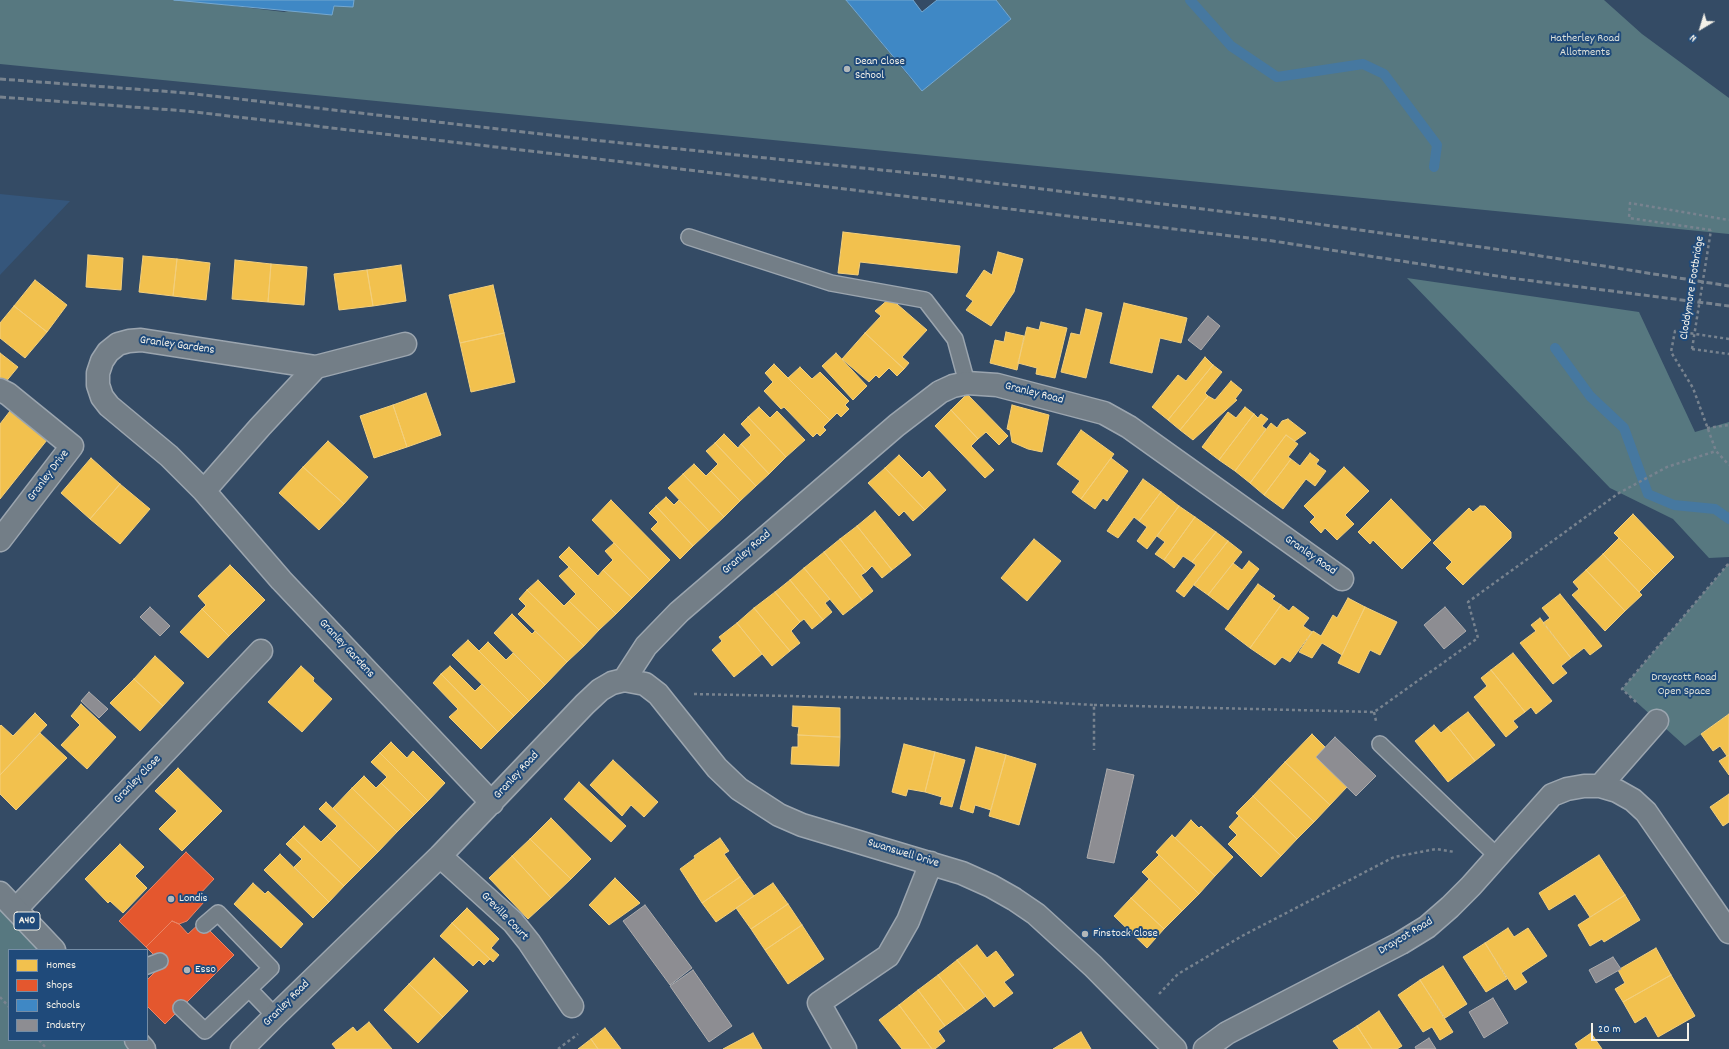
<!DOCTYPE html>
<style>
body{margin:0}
#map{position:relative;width:1729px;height:1049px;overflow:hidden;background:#344b65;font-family:Dekko,sans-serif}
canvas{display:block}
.legend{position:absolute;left:8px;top:949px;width:140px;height:92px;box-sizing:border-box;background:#1f4a7a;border:1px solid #748da6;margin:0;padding:5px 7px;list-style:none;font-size:12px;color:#f4f1e8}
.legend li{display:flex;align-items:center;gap:8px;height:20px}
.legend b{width:20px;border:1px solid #748da6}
.north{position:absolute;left:1681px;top:8px;width:40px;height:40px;-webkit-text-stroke:3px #1f4a7a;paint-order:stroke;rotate:218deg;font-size:11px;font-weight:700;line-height:16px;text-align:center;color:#f4f1e8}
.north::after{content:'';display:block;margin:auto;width:14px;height:18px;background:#f4f1e8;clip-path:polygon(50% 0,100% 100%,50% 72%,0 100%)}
.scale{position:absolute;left:1591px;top:1023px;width:98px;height:18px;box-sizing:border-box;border:2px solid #f4f1e8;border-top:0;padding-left:5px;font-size:12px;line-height:14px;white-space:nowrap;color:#f4f1e8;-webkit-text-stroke:3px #1f4a7a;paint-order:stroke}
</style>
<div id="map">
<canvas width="1729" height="1049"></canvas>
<ul class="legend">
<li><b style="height:11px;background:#f2c14e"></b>Homes</li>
<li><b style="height:11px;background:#e4572e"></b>Shops</li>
<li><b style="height:11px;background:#3f88c5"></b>Schools</li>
<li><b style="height:11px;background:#8d8d92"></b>Industry</li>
</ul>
<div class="north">N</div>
<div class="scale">20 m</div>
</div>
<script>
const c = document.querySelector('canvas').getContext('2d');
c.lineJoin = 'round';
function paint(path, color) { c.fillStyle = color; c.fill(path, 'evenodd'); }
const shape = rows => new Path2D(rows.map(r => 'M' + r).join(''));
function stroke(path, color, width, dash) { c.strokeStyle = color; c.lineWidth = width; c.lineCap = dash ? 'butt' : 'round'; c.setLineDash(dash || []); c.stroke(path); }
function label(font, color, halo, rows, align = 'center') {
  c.font = font + ' Dekko,sans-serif'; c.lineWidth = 4; c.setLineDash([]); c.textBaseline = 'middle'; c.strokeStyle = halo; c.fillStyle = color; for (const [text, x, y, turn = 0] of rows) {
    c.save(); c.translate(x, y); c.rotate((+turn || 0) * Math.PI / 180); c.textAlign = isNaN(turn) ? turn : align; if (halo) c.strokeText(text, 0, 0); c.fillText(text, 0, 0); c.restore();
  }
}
const built = shape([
 [0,194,70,201,0,275]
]);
const green = shape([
 [0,0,198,0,218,4,284,12,333,0,846,0,912,80,930,84,1011,19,996,0,1604,0,1642,34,1729,98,1729,234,0,64],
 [1407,278,1639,312,1695,432,1729,422,1729,557,1709,558,1673,519,1610,488],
 [1729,563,1729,714,1685,746,1622,689],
 [0,896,54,950,9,950,9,1040,136,1040,144,1049,0,1049]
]);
const homes = shape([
 [843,232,960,246,957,273,860,262,858,275,838,273,843,232],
 [998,252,1023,259,1014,292,991,326,966,310,973,301,966,296,984,270,992,275,998,252],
 [88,255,123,258,121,290,86,287,88,255],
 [143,256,177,259,173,296,139,292,143,256],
 [177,259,210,263,206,300,173,296,177,259],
 [235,260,271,264,268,302,232,299,235,260],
 [271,264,307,267,304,305,268,302,271,264],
 [401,265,406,301,373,306,367,270,401,265],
 [367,270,373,306,339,310,334,274,367,270],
 [35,280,67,305,47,332,14,306,35,280],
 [493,285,504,333,460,343,449,295,493,285],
 [890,298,927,330,902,357,909,363,904,369,865,333,881,316,875,311,890,298],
 [1124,303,1187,318,1181,343,1160,338,1152,373,1110,363,1124,303],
 [14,306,47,332,25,358,0,338,0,323,14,306],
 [1086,309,1102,313,1086,378,1061,372,1071,333,1080,335,1086,309],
 [1041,322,1067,328,1055,378,1036,374,1037,368,1018,363,1027,327,1039,330,1041,322],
 [1006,332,1024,336,1017,370,990,363,995,340,1004,342,1006,332],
 [504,333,515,382,471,392,460,343,504,333],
 [865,333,904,369,897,376,889,368,879,378,876,375,869,382,842,359,865,333],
 [0,353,18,367,4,384,0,381,0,353],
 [836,353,867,386,853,400,822,366,836,353],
 [1205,357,1213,365,1168,420,1152,407,1178,375,1186,381,1205,357],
 [774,364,830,420,823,427,826,430,820,436,817,433,813,437,784,407,781,409,764,391,773,382,765,373,774,364],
 [1213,365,1222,372,1205,393,1208,396,1180,430,1168,420,1213,365],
 [800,367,812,379,820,372,849,401,845,405,849,409,841,417,837,413,830,420,788,378,800,367],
 [1231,381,1242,390,1235,399,1237,400,1193,440,1180,430,1208,396,1215,400,1231,381],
 [426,393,441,435,407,447,393,405,426,393],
 [967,394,1008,436,999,445,986,432,978,439,951,410,967,394],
 [393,405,407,447,374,458,360,416,393,405],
 [1012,405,1049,415,1042,452,1028,449,1012,442,1010,430,1007,429,1012,405],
 [759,407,770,418,777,411,805,440,786,457,748,417,759,407],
 [1245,407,1254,414,1219,460,1202,447,1228,412,1236,418,1245,407],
 [951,410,978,439,971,446,994,470,985,478,935,426,951,410],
 [10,411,47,440,0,499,0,424,10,411],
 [1254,414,1258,418,1261,414,1268,419,1262,426,1266,429,1235,471,1219,460,1254,414],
 [748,417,786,457,769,474,741,444,751,435,741,424,748,417],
 [1288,419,1306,433,1295,441,1286,435,1250,483,1235,471,1271,423,1277,428,1282,421,1288,419],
 [1081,430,1114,454,1081,499,1072,492,1080,481,1057,464,1081,430],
 [724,434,738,448,741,444,769,474,756,486,715,443,724,434],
 [1286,435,1298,444,1288,457,1291,459,1264,495,1250,483,1286,435],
 [328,441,368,477,344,504,303,467,328,441],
 [715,443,756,486,740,501,711,471,718,464,706,451,715,443],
 [1310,453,1319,460,1316,464,1326,471,1315,486,1306,479,1283,509,1264,495,1291,459,1300,466,1310,453],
 [899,455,922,478,929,471,946,490,925,510,885,468,899,455],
 [91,458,120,484,90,519,61,493,91,458],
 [1111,458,1128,471,1107,501,1103,498,1095,509,1081,499,1111,458],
 [694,464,706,476,711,471,740,501,724,517,683,474,694,464],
 [303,467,344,504,319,530,279,493,303,467],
 [1344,467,1369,491,1345,515,1354,524,1337,540,1325,528,1321,533,1310,522,1315,517,1304,506,1344,467],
 [885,468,925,510,913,521,904,511,899,516,868,483,885,468],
 [683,474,724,517,709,531,668,488,683,474],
 [1143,479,1161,492,1139,521,1134,517,1118,538,1107,531,1143,479],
 [120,484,150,509,120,544,90,519,120,484],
 [1161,492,1179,506,1147,549,1137,541,1147,527,1139,521,1161,492],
 [666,497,674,505,679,500,709,531,693,546,656,506,666,497],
 [1391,499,1431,540,1402,569,1373,540,1370,544,1358,532,1391,499],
 [611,500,670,560,650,580,592,520,611,500],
 [656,506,693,546,680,559,651,529,658,522,649,513,656,506],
 [1179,506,1195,517,1164,560,1155,554,1165,542,1157,536,1179,506],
 [1480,506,1485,506,1511,532,1511,538,1463,585,1446,568,1452,562,1433,543,1469,508,1473,512,1480,506],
 [875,511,911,555,892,570,857,526,875,511],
 [1633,514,1674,557,1656,575,1614,533,1633,514],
 [1195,517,1216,532,1192,562,1183,556,1174,568,1164,560,1195,517],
 [857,526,892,570,882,578,872,566,866,572,840,539,857,526],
 [1216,532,1228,541,1184,597,1176,591,1196,565,1192,562,1216,532],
 [1619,538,1656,575,1639,592,1603,554,1619,538],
 [840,539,866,572,861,575,873,591,862,600,824,552,840,539],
 [1034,539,1061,561,1027,601,1001,578,1034,539],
 [1228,541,1242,552,1208,595,1194,585,1228,541],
 [614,543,650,580,632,598,603,570,613,560,605,551,614,543],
 [569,547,598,576,603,570,632,598,616,614,559,557,569,547],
 [824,552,862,600,843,615,804,568,824,552],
 [1603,554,1642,595,1625,611,1586,570,1603,554],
 [1249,561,1259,569,1228,610,1208,595,1233,563,1242,570,1249,561],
 [230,565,265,600,229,636,202,609,206,605,198,596,230,565],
 [569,567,616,614,599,630,569,601,576,594,559,576,569,567],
 [804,568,830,599,825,603,832,612,823,620,790,580,804,568],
 [1586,570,1625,611,1605,631,1572,595,1579,589,1573,582,1586,570],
 [538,580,564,606,569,601,599,630,584,646,527,590,538,580],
 [790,580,823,620,812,629,804,619,800,622,775,592,790,580],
 [1258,584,1275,596,1272,599,1281,605,1250,648,1225,629,1258,584],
 [527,590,584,646,567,662,518,614,526,606,519,599,527,590],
 [775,592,800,622,791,631,800,643,790,651,754,608,775,592],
 [1560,594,1602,646,1590,655,1584,648,1571,658,1543,623,1550,618,1542,608,1560,594],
 [1348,598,1365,607,1342,655,1322,643,1312,658,1299,652,1313,631,1321,636,1333,615,1337,618,1348,598],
 [1281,605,1289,611,1293,606,1309,618,1303,626,1312,632,1290,662,1282,657,1275,665,1250,648,1281,605],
 [1365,607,1397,622,1380,655,1370,650,1359,673,1338,663,1365,607],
 [754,608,790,651,772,666,737,623,754,608],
 [202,609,229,636,208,658,180,632,202,609],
 [512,614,532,634,535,631,567,662,545,685,494,633,512,614],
 [1540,618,1571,658,1561,666,1567,673,1553,684,1520,643,1536,631,1531,625,1540,618],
 [737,623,762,654,734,677,712,650,722,641,719,637,737,623],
 [468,640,529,701,514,716,452,655,468,640],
 [488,642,506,660,513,653,545,685,529,701,479,651,488,642],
 [1513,653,1552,701,1536,714,1531,707,1525,712,1491,670,1513,653],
 [155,656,184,683,163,706,134,679,155,656],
 [301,666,314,678,313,681,332,699,302,732,268,702,301,666],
 [450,666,475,691,482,684,514,716,498,732,441,674,450,666],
 [1491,670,1525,712,1513,721,1518,727,1506,737,1474,697,1487,686,1481,678,1491,670],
 [441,674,498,732,481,749,449,717,458,709,433,683,441,674],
 [134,679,163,706,140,731,110,703,134,679],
 [81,704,116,737,87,769,61,745,80,725,71,716,81,704],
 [793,706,840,708,840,737,798,735,799,727,792,726,793,706],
 [1468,712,1495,745,1475,761,1448,727,1468,712],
 [35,713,47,725,0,775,0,726,1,725,13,736,35,713],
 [1729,714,1729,755,1727,756,1720,746,1713,751,1701,734,1729,714],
 [1434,725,1441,733,1448,727,1475,761,1448,782,1415,741,1434,725],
 [40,733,67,758,16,810,0,794,0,775,40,733],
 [1312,734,1325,747,1316,757,1347,787,1330,805,1285,762,1312,734],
 [798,735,840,737,839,766,791,764,792,747,798,747,798,735],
 [391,742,407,758,413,751,445,783,428,801,380,753,391,742],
 [904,744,935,752,925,792,908,789,906,796,892,792,904,744],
 [976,747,1006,755,991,810,975,805,973,813,960,809,976,747],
 [935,752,965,760,952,807,940,804,942,797,925,792,935,752],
 [380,753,428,801,414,815,381,783,387,777,371,762,380,753],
 [1006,755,1036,764,1019,825,989,816,1006,755],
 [1729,755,1729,775,1719,761,1729,755],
 [613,760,658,802,644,817,631,805,622,816,590,785,613,760],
 [1285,762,1330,805,1314,822,1269,779,1285,762],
 [178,768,222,811,182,851,159,829,177,811,155,791,178,768],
 [364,776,376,788,381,783,414,815,397,832,352,788,364,776],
 [1269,779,1314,822,1297,839,1253,796,1269,779],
 [579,782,626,826,611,842,564,799,579,782],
 [352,788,397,832,378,852,333,808,352,788],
 [1729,794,1729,822,1723,826,1710,807,1729,794],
 [1253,796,1297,839,1281,856,1236,813,1253,796],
 [326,802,378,852,361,869,327,836,337,826,319,809,326,802],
 [1239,816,1281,856,1261,877,1228,844,1237,835,1229,827,1239,816],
 [551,818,591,859,571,879,530,839,551,818],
 [1191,820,1199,828,1201,826,1233,857,1215,876,1175,838,1191,820],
 [304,826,321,842,327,836,361,869,344,886,293,837,304,826],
 [1172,835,1215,876,1199,894,1156,852,1172,835],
 [293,837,344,886,329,902,294,867,302,859,286,844,293,837],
 [720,838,729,851,724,854,740,877,702,903,680,869,695,858,694,856,720,838],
 [530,839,571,879,551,898,512,856,530,839],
 [120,844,144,867,135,876,147,888,123,913,110,901,108,903,85,879,120,844],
 [280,854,329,902,313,918,264,870,280,854],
 [1159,855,1199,894,1182,911,1142,872,1159,855],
 [1599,855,1625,895,1590,917,1575,894,1549,910,1539,893,1599,855],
 [512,856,551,898,528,919,489,878,512,856],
 [740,877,754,896,716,922,702,903,740,877],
 [615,878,640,903,609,925,589,905,615,878],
 [1149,879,1182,911,1164,929,1131,898,1149,879],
 [253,883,265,894,268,891,303,924,281,948,234,904,253,883],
 [773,883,788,904,751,929,736,908,773,883],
 [1625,895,1640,920,1604,942,1602,939,1590,946,1578,925,1625,895],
 [1131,898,1164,929,1147,948,1114,916,1131,898],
 [788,904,802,925,765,950,751,929,788,904],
 [467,908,499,939,491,948,499,955,493,962,452,923,467,908],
 [452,923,490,959,484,965,479,960,473,966,440,936,452,923],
 [802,925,824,959,788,984,765,950,802,925],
 [1508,928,1514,937,1528,928,1547,956,1521,973,1527,982,1515,990,1485,943,1508,928],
 [1485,943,1507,979,1486,992,1463,957,1485,943],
 [977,945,987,958,996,951,1014,975,1004,982,1013,993,994,1007,957,960,977,945],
 [1656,948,1671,975,1623,1002,1615,989,1625,983,1618,970,1656,948],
 [434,958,468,991,443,1017,409,984,434,958],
 [957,960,986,996,966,1011,938,975,957,960],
 [1443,966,1467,1004,1445,1018,1420,980,1443,966],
 [938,975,966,1011,945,1026,918,990,938,975],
 [1671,975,1695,1016,1658,1037,1646,1016,1635,1023,1623,1002,1671,975],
 [1420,980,1453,1032,1440,1040,1432,1027,1423,1032,1398,995,1420,980],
 [409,984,443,1017,418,1043,384,1010,409,984],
 [918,990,945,1026,938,1031,945,1041,935,1049,932,1049,899,1005,918,990],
 [899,1005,932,1049,902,1049,879,1020,899,1005],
 [1379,1011,1402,1046,1397,1049,1372,1049,1357,1026,1379,1011],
 [369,1022,392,1049,336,1049,332,1044,353,1027,357,1032,369,1022],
 [1357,1026,1372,1049,1339,1049,1333,1041,1357,1026],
 [605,1028,621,1049,598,1049,591,1039,605,1028],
 [1081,1032,1091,1049,1053,1049,1081,1032],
 [753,1033,762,1049,723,1049,753,1033],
 [1591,1033,1602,1049,1578,1049,1575,1044,1591,1033],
 [591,1039,598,1049,578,1049,591,1039]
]);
const shops = shape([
 [186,852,214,879,198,896,204,902,187,921,179,924,172,921,146,947,119,921,186,852],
 [172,921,179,924,188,934,201,922,234,955,165,1024,147,1006,147,980,163,964,146,947,172,921]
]);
const schools = shape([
 [174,0,354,0,353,7,334,6,332,15,174,0],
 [846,0,913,0,922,12,937,0,996,0,1011,19,922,91,846,0]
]);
const industry = shape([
 [1208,316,1220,326,1201,350,1188,340,1208,316],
 [150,607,170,626,160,636,140,617,150,607],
 [1445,607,1466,631,1444,649,1424,625,1445,607],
 [89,692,108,709,99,718,81,701,89,692],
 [1335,737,1376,776,1356,796,1316,757,1335,737],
 [1107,769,1134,775,1114,863,1087,858,1107,769],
 [645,905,692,968,670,985,623,921,645,905],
 [1613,957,1621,969,1596,983,1589,970,1613,957],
 [693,970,732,1026,709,1042,670,986,693,970],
 [1493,998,1508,1023,1484,1038,1469,1012,1493,998],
 [1429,1038,1436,1049,1416,1049,1415,1047,1429,1038]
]);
const stream = shape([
 [1190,0,1231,46,1277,77,1363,64,1384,74,1437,145,1434,167],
 [1555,348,1590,396,1624,428,1648,494,1674,505,1715,509,1729,519]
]);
const path = shape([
 [1711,230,1629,218,1630,203,1729,220],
 [1729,339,1675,331,1671,352,1693,388,1716,451,1729,465],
 [1692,349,1729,354],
 [1707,428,1729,425],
 [694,694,1024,701,1094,705,1094,750],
 [1636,702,1622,689,1729,563],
 [1094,705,1374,712,1478,638,1468,602,1619,493,1667,467,1716,451],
 [1374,712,1376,721],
 [1159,994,1178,974,1242,936,1394,857,1436,849,1455,852],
 [0,997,9,1007],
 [39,1040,47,1049],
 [558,1049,578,1034]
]);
const lane = shape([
 [689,237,831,283,925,300,955,339,967,383],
 [1380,744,1497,856],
 [147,966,160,961],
 [249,989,275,1016],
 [181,1008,205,1031,271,968,218,913,204,925]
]);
const street = shape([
 [405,344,316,367,141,340,129,341,118,344,108,352,102,361,98,373,98,385,102,397,109,406,169,456,204,491,281,580,492,803],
 [0,390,8,394,72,446,0,540],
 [204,491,260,427,316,367],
 [624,680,646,646,679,612,897,425,940,392,953,386,967,383,997,385,1104,413,1129,427,1342,579],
 [1600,786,1657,721],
 [440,856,513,922,529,942,572,1006],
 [16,909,261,651],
 [242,1049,275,1016,440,856,585,704,600,690,612,683,624,680,645,684,658,694,717,768,739,789,779,815,802,825,962,873,991,886,1014,899,1036,914,1093,966,1175,1049],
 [845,1049,819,1003,888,956,908,921,931,863],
 [1205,1049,1227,1033,1401,943,1427,927,1450,907,1471,886,1552,795,1567,789,1584,786,1600,786,1617,791,1633,800,1646,812,1729,932]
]);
const highway = shape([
 [0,893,54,950],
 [136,1040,144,1049]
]);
const rail = shape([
 [0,79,187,93,593,140,930,175,1275,218,1516,252,1729,286],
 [0,97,186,111,590,158,1273,241,1510,278,1729,306]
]);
const pathBridge = shape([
 [1692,349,1711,230]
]);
const markers = [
 [847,69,4,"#b1b7ba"],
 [171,899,4,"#b1b7ba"],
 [1085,934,4,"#b1b7ba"],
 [187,970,4,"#b1b7ba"]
];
const shields = [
 [27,921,26]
];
const shieldNames = [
 ["A40",27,921]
];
const parkNames = [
 ["Hatherley Road",1585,39],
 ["Allotments",1585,53],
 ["Draycott Road",1684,678],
 ["Open Space",1684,692]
];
const poiNames = [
 ["Dean Close",855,62],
 ["School",855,76],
 ["Londis",179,899],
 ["Finstock Close",1093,934],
 ["Esso",195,970]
];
const streetNames = [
 ["Cloddymore Footbridge",1693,288,-81],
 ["Granley Gardens",177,346,8],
 ["Granley Road",1034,394,14],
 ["Granley Drive",49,476,-53],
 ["Granley Road",747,553,-41],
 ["Granley Road",1310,556,35],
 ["Granley Gardens",346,649,47],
 ["Granley Road",517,776,-47],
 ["Granley Close",138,780,-46],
 ["Swanswell Drive",903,854,17],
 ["Greville Court",504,917,46],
 ["Draycot Road",1406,937,-31],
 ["Granley Road",287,1004,-45]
];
paint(built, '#35567b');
paint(green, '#577880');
paint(homes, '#f2c14e');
stroke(homes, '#f3cf7c', 1);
paint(shops, '#e4572e');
stroke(shops, '#e98566', 1);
paint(schools, '#3f88c5');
stroke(schools, '#75a8d0', 1);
paint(industry, '#8d8d92');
stroke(industry, '#acabac', 1);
stroke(stream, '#4678a0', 10);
stroke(lane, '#9ba5af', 18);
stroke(street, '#9ba5af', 25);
stroke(highway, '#9ba5af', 25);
stroke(path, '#78838f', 2.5, [3, 3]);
stroke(lane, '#737e87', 15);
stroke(street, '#737e87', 22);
stroke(highway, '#737e87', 22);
stroke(rail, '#78838f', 3, [6, 3]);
stroke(pathBridge, '#78838f', 2.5, [3, 3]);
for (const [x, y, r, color] of markers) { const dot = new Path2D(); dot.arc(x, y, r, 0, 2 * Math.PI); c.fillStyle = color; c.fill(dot); stroke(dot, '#1f4a7a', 1.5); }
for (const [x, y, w] of shields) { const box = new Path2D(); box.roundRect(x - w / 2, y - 9, w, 18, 3); c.fillStyle = '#1f4a7a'; c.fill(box); stroke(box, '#f4f1e8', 1); }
label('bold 11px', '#f4f1e8', null, shieldNames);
label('12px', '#dde0d9', '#1f4a7a', parkNames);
label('12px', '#f4f1e8', '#1f4a7a', poiNames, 'left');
label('12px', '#f4f1e8', '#1f4a7a', streetNames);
</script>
